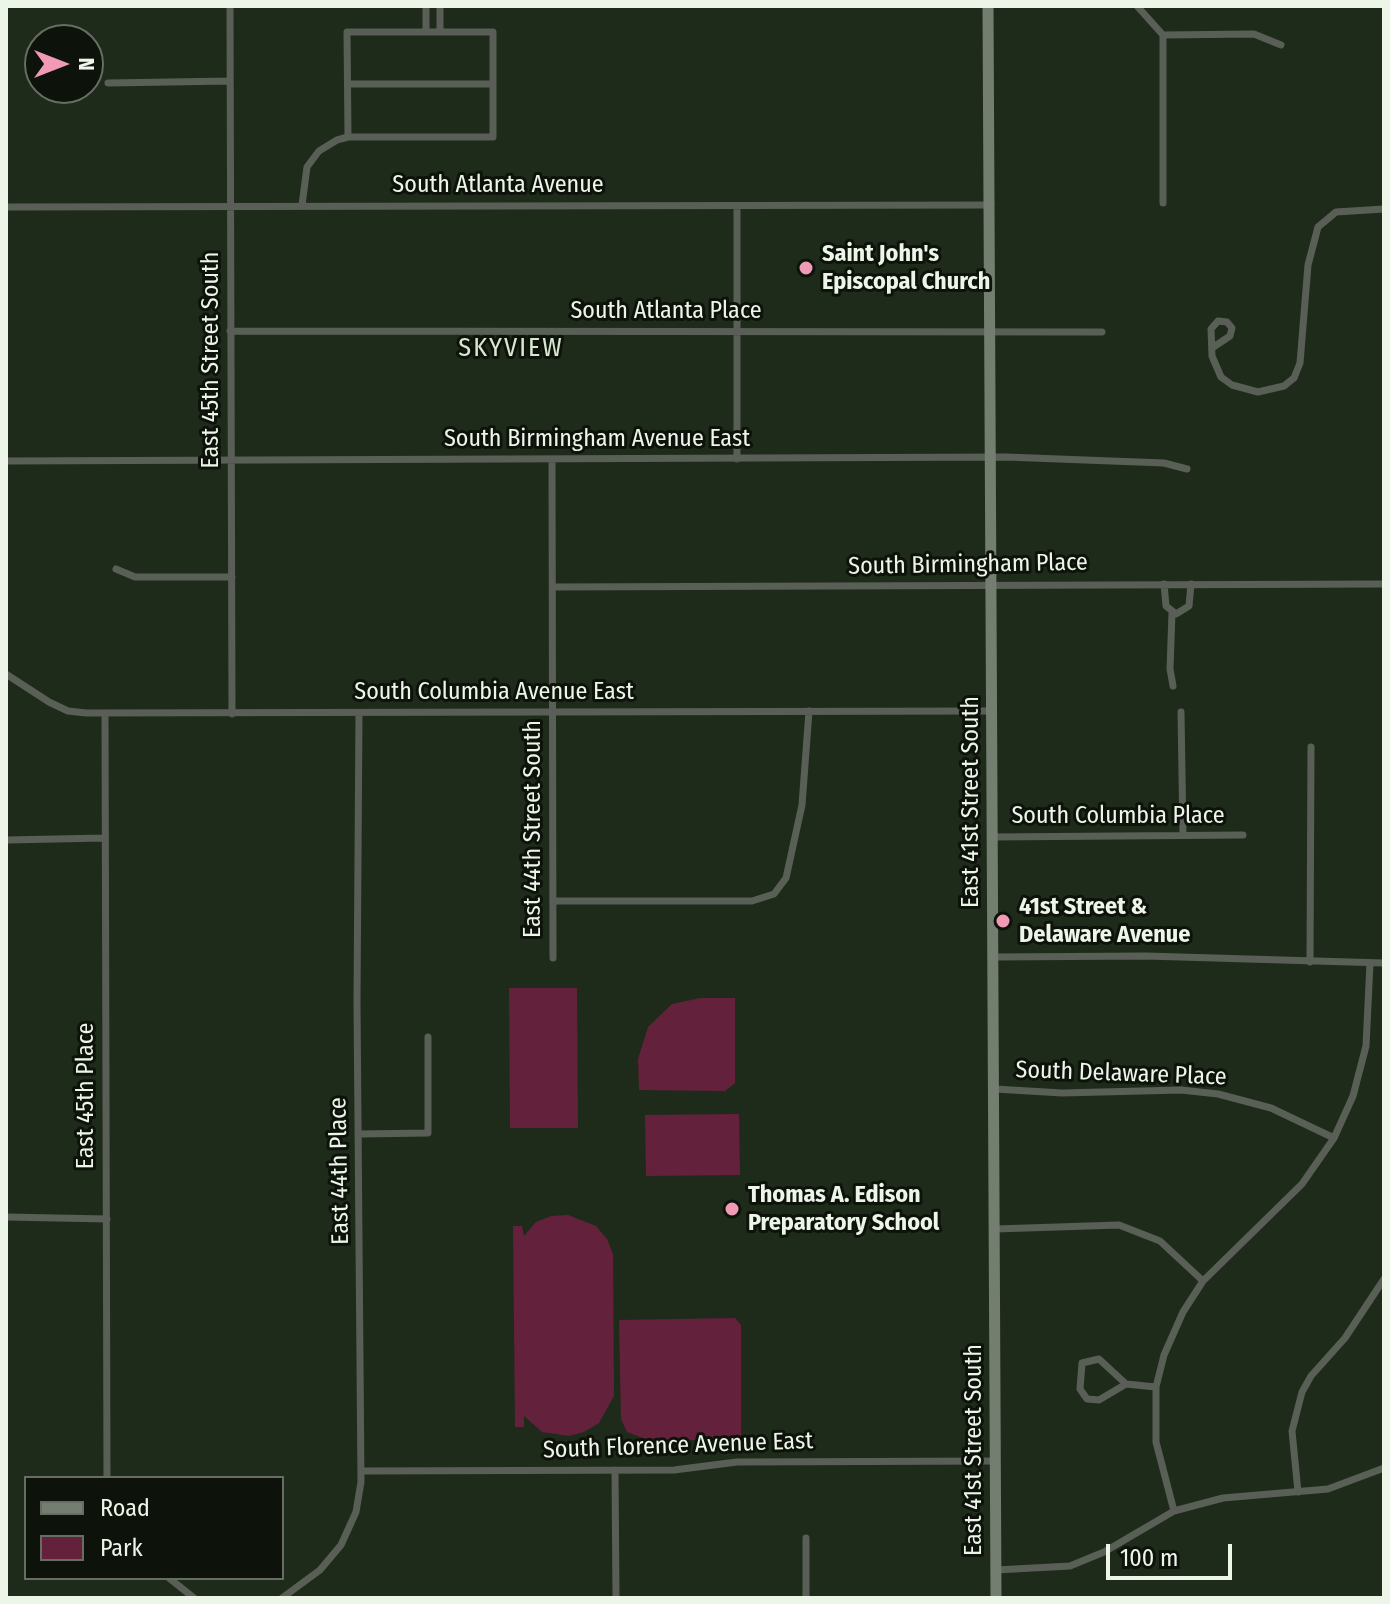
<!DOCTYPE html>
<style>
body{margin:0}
#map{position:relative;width:1390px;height:1604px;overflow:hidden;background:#1f2b1a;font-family:"Fira Sans Condensed",sans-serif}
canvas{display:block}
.frame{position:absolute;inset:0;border:8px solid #edf5e9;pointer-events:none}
.legend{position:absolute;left:24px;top:1476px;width:260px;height:104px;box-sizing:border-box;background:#0d120a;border:2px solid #676d63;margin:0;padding:10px 14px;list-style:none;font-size:24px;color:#edf5e9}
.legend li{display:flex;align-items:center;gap:16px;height:40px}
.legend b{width:40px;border:2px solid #676d63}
.north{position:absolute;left:24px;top:24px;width:80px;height:80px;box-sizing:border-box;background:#0d120a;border:2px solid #676d63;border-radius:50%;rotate:90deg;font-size:22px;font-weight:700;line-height:32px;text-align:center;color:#edf5e9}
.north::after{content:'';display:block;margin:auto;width:28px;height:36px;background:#f09ab6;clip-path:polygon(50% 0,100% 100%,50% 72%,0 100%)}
.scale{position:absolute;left:1106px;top:1544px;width:126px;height:36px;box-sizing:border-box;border:4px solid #edf5e9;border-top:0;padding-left:10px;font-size:24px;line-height:28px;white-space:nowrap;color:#edf5e9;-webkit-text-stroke:6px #0d120a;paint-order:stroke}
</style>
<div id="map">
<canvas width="1390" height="1604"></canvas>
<div class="frame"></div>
<ul class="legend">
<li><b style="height:10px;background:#747e70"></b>Road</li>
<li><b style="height:22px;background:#63213b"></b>Park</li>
</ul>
<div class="north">N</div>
<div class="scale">100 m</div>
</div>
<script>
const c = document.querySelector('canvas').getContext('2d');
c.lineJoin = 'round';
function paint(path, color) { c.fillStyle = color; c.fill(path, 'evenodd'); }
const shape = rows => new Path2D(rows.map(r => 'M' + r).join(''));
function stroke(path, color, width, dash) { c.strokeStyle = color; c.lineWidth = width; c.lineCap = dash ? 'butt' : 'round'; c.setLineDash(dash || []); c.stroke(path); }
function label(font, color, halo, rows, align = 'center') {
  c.font = font + ' "Fira Sans Condensed",sans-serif'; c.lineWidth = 6; c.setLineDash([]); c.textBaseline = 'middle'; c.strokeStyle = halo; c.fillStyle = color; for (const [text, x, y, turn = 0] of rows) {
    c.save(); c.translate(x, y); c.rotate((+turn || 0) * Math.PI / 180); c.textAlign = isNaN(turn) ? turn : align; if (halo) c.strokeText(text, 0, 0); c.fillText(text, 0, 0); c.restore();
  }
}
const green = shape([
 [509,988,577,988,578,1128,510,1128],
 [700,998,735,998,735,1083,725,1091,639,1090,638,1059,648,1027,672,1004],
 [739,1114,740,1175,646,1176,645,1115],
 [568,1215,596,1226,607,1239,613,1254,614,1396,599,1423,584,1432,569,1436,542,1432,524,1416,524,1427,515,1427,513,1226,522,1226,524,1236,536,1222,551,1216],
 [735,1318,741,1325,741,1440,648,1440,627,1432,621,1419,619,1320]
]);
const minor = shape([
 [230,6,232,714],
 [1137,6,1163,35,1163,203],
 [440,31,440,6],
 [426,32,426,6],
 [1163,35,1254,34,1281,45],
 [108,83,230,81],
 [348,84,493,84],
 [302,205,307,167,319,151,337,140,348,137,493,137,493,32,347,32,348,137],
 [737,206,737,459],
 [6,207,991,205],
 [230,331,1102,332],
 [1212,348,1230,336,1232,328,1227,322,1218,321,1211,329,1212,356,1221,377,1232,385,1258,392,1284,386,1294,378,1300,363,1308,265,1318,227,1336,212,1384,209],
 [552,459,553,958],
 [6,461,1006,457,1164,463,1187,469],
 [116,569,135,577,232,577],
 [1164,584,1166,606,1176,614,1189,606,1191,584],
 [553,587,1384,584],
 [1172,613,1170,669,1173,686],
 [6,674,49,702,68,711,86,713,993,711],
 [1181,712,1183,835],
 [105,714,107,1478],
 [993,837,1243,835],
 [6,840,105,838],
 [554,901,752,901,774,894,786,878,802,805,809,711],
 [995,957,1146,956,1384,963],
 [1310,962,1311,747],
 [995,1089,1062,1093,1181,1090,1218,1094,1271,1108,1334,1138],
 [360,1134,428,1133,428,1037],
 [6,1217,107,1219],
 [995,1229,1119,1225,1160,1241,1203,1281],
 [1126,1384,1099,1359,1082,1363,1080,1389,1087,1399,1099,1400,1126,1384,1156,1387],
 [615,1470,616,1598],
 [361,1471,674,1470,737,1462,996,1461],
 [1298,1492,1292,1431,1302,1392,1311,1376,1345,1338,1384,1279],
 [1174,1511,1156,1442,1156,1387,1164,1355,1183,1312,1203,1281,1302,1184,1334,1138,1353,1096,1366,1046,1370,963],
 [806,1538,806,1598],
 [996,1570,1070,1566,1104,1552,1174,1511,1223,1498,1328,1489,1384,1468],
 [169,1578,194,1598],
 [282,1598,320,1570,341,1545,356,1512,361,1482,357,1002,359,713]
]);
const secondary = shape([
 [988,6,996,1598]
]);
const markers = [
 [806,268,8,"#f09ab6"],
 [1003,921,8,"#f09ab6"],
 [732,1209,8,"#f09ab6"]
];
const streetNames = [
 ["South Atlanta Avenue",498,185],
 ["South Atlanta Place",666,311],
 ["East 45th Street South",211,360,-90],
 ["South Birmingham Avenue East",597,439],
 ["South Birmingham Place",968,565,-1],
 ["South Columbia Avenue East",494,692],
 ["East 41st Street South",971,802,-90],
 ["South Columbia Place",1118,816],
 ["East 44th Street South",533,829,-90],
 ["South Delaware Place",1121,1074,2],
 ["East 45th Place",86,1096,-90],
 ["East 44th Place",340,1171,-91],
 ["South Florence Avenue East",678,1446,-2],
 ["East 41st Street South",974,1450,-90]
];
const poiNames = [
 ["Saint John's",822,254],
 ["Episcopal Church",822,282],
 ["41st Street &",1019,907],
 ["Delaware Avenue",1019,935],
 ["Thomas A. Edison",748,1195],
 ["Preparatory School",748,1223]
];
const neighbourhoodNames = [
 ["SKYVIEW",511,349]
];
paint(green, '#63213b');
stroke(minor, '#595f56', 7);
stroke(secondary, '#747e70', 11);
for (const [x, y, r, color] of markers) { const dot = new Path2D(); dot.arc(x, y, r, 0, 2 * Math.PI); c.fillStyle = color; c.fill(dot); stroke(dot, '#0d120a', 3); }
label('24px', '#edf5e9', '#0d120a', streetNames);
label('bold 24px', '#edf5e9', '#0d120a', poiNames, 'left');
c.letterSpacing = '2px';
label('26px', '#d7e7d0', '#0d120a', neighbourhoodNames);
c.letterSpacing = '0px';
</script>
